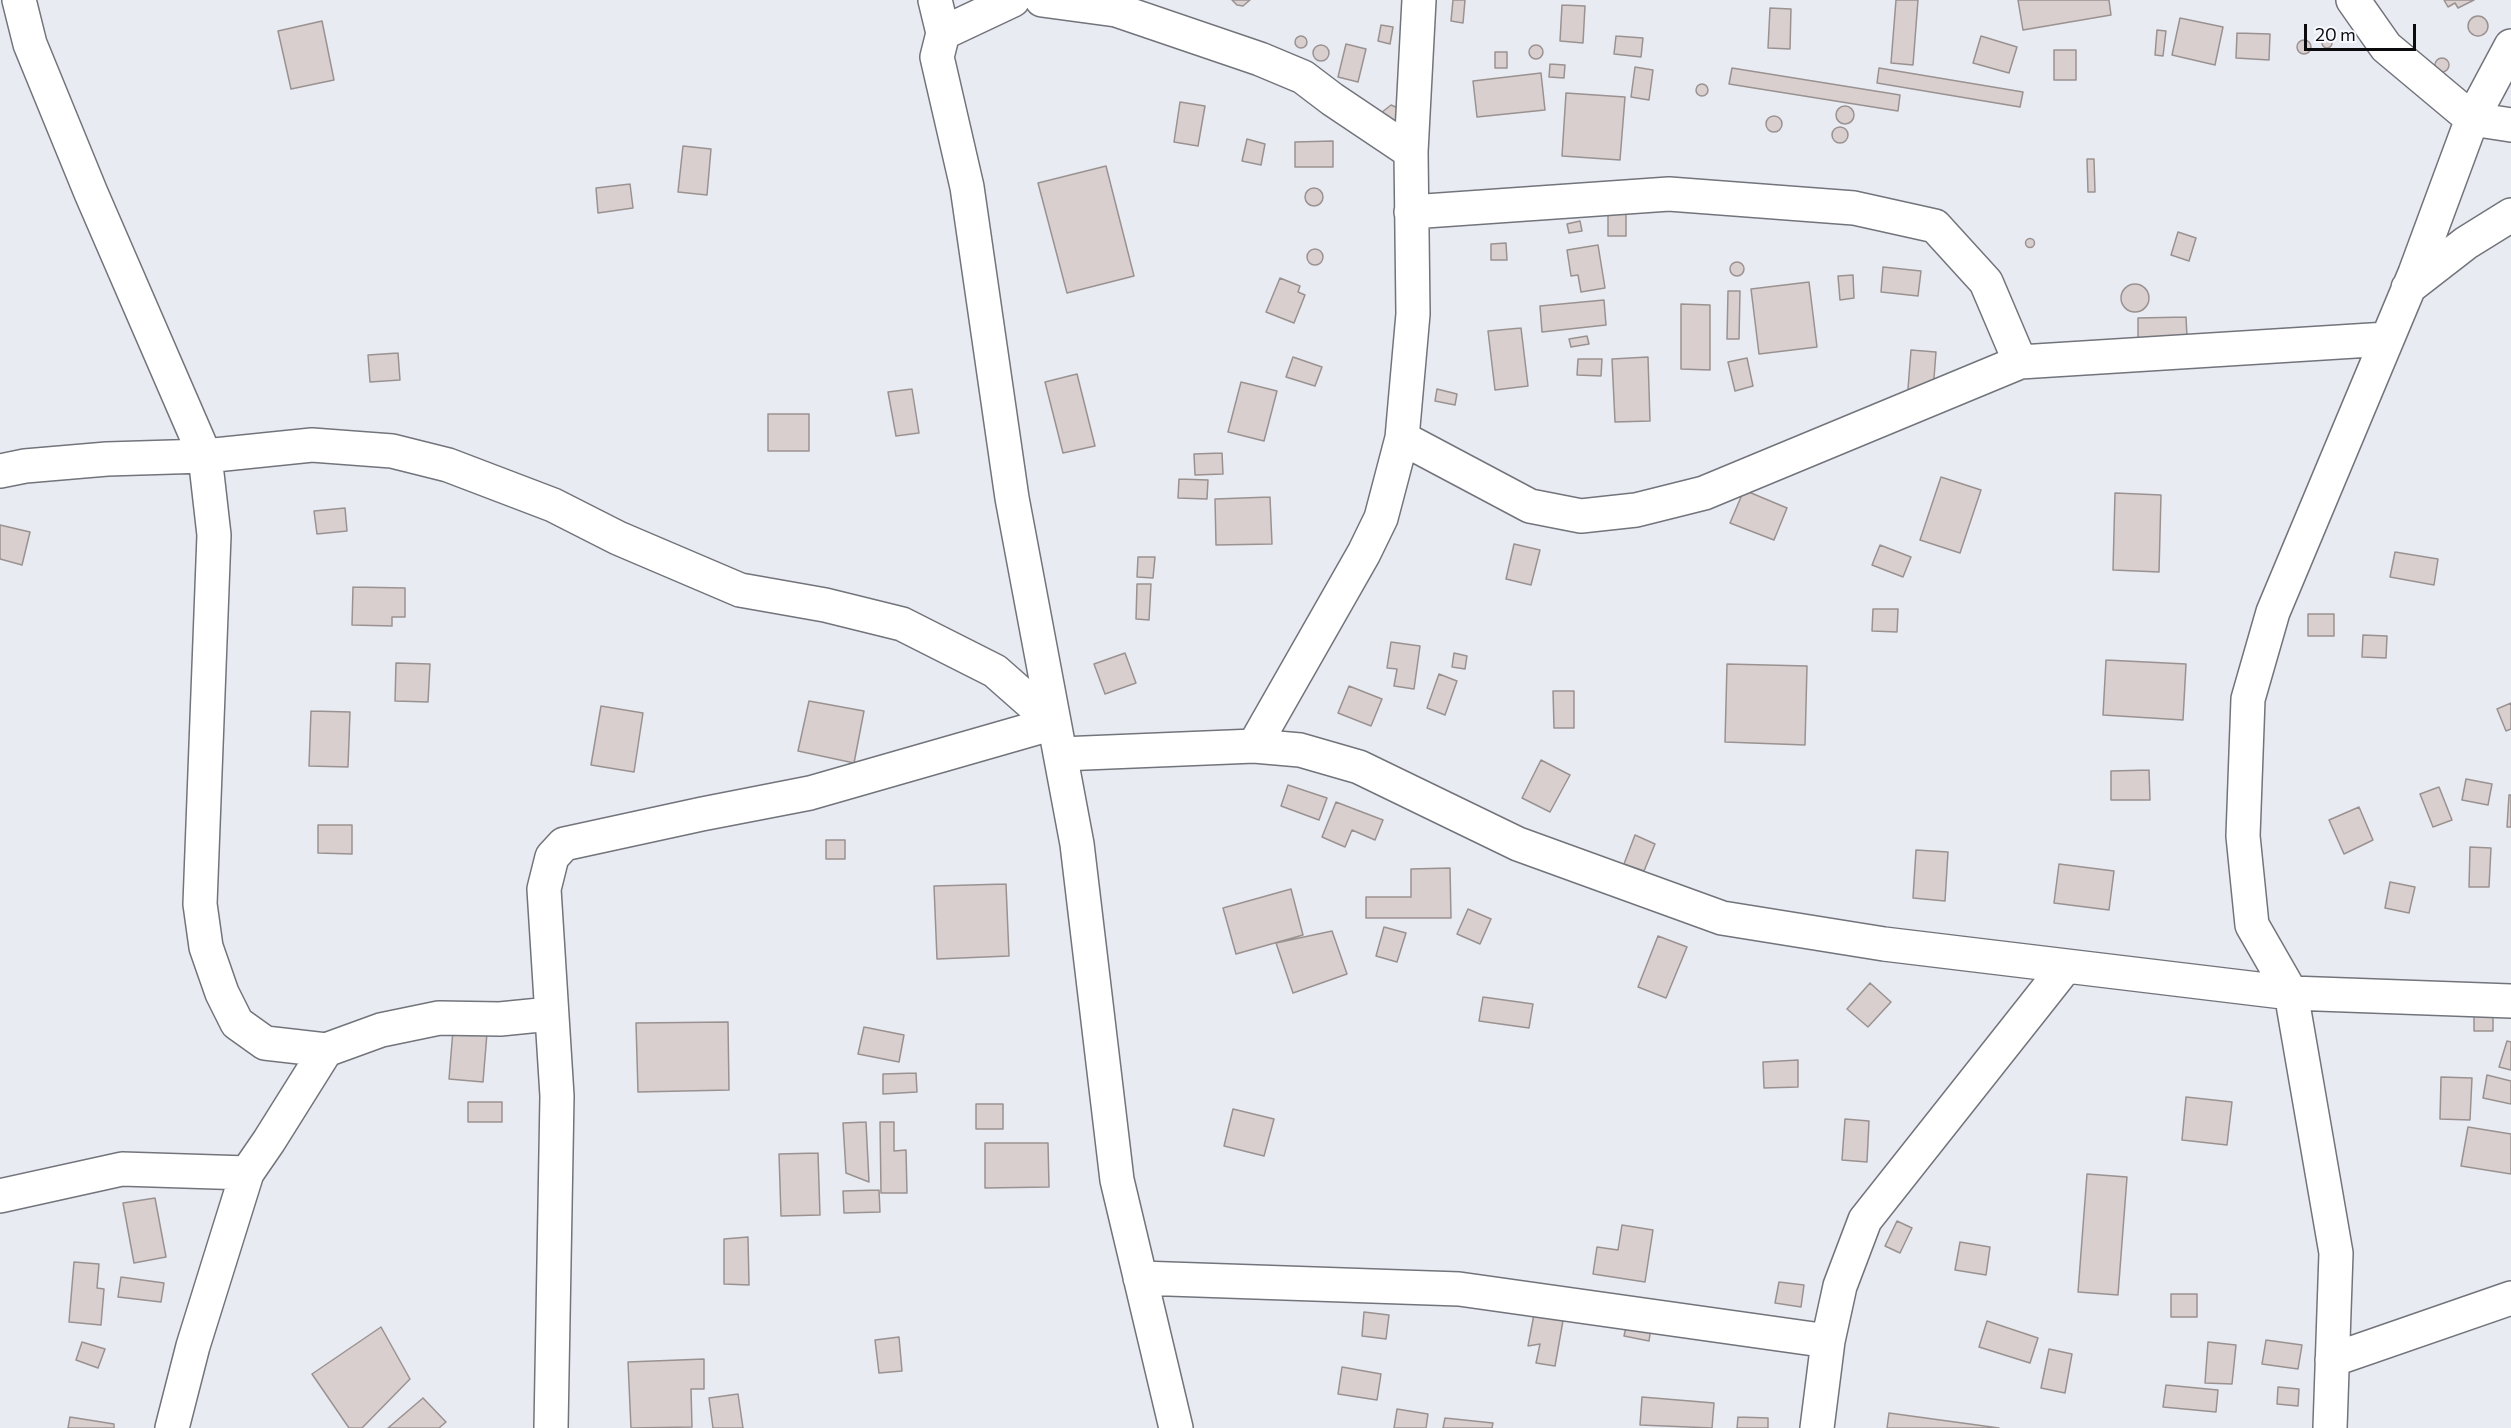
<!DOCTYPE html>
<style>
body{margin:0}
#map{position:relative;width:2511px;height:1428px;overflow:hidden;background:#e9ebf3;font-family:Commissioner,sans-serif}
canvas{display:block}
.scale{position:absolute;left:2304px;top:24px;width:112px;height:27px;box-sizing:border-box;border:3px solid #0b0b0e;border-top:0;padding-left:8px;font-size:18px;line-height:21px;white-space:nowrap;color:#0b0b0e;-webkit-text-stroke:4px #f7f9ff;paint-order:stroke}
</style>
<div id="map">
<canvas width="2511" height="1428"></canvas>
<div class="scale">20 m</div>
</div>
<script>
const c = document.querySelector('canvas').getContext('2d');
c.lineJoin = 'round';
function paint(path, color) { c.fillStyle = color; c.fill(path, 'evenodd'); }
const shape = rows => new Path2D(rows.map(r => 'M' + r).join(''));
function stroke(path, color, width, dash) { c.strokeStyle = color; c.lineWidth = width; c.lineCap = dash ? 'butt' : 'round'; c.setLineDash(dash || []); c.stroke(path); }
const building = shape([
 [1250,0,1243,6,1237,5,1232,0,1250,0],
 [1453,0,1465,0,1463,23,1451,21,1453,0],
 [1896,0,1918,0,1913,65,1891,63,1896,0],
 [2018,0,2109,0,2111,15,2023,30,2018,0],
 [2444,0,2474,0,2458,8,2455,3,2448,7,2444,0],
 [1562,5,1585,6,1583,43,1560,41,1562,5],
 [1770,8,1791,9,1790,49,1768,48,1770,8],
 '2468 26a10 10 0 1 1 20 0a10 10 0 1 1-20 0Z',
 [2180,18,2223,27,2215,65,2172,55,2180,18],
 [322,21,334,80,291,89,278,31,322,21],
 [1381,25,1393,27,1390,44,1378,41,1381,25],
 [2157,30,2166,31,2163,56,2155,55,2157,30],
 [2237,33,2270,34,2269,60,2236,58,2237,33],
 '1295 42a6 6 0 1 1 12 0a6 6 0 1 1-12 0Z',
 [1616,36,1643,38,1641,57,1614,54,1616,36],
 [1981,36,2017,47,2009,73,1973,63,1981,36],
 '2322 43a5 5 0 1 1 10 0a5 5 0 1 1-10 0Z',
 '2297 47a7 7 0 1 1 14 0a7 7 0 1 1-14 0Z',
 [1346,44,1366,49,1358,82,1338,77,1346,44],
 '1529 52a7 7 0 1 1 14 0a7 7 0 1 1-14 0Z',
 '1313 53a8 8 0 1 1 16 0a8 8 0 1 1-16 0Z',
 [2054,50,2076,50,2076,80,2054,80,2054,50],
 [1495,52,1507,52,1507,68,1495,68,1495,52],
 '2435 65a7 7 0 1 1 14 0a7 7 0 1 1-14 0Z',
 [1550,64,1565,65,1564,78,1549,77,1550,64],
 [1635,67,1653,70,1649,100,1631,97,1635,67],
 [1732,68,1900,95,1898,111,1729,84,1732,68],
 [1879,68,2023,92,2020,107,1877,83,1879,68],
 [1541,73,1545,110,1477,117,1473,81,1541,73],
 '1696 90a6 6 0 1 1 12 0a6 6 0 1 1-12 0Z',
 [1566,93,1625,97,1620,160,1562,156,1566,93],
 [1180,102,1205,106,1198,146,1174,142,1180,102],
 [1391,105,1398,108,1397,127,1381,113,1391,105],
 '1836 115a9 9 0 1 1 18 0a9 9 0 1 1-18 0Z',
 '1766 124a8 8 0 1 1 16 0a8 8 0 1 1-16 0Z',
 '1832 135a8 8 0 1 1 16 0a8 8 0 1 1-16 0Z',
 [1247,139,1265,144,1261,165,1242,161,1247,139],
 [1333,141,1333,167,1295,167,1295,142,1333,141],
 [683,146,711,149,707,195,678,192,683,146],
 [2087,159,2094,159,2095,192,2088,192,2087,159],
 [1106,166,1134,276,1067,293,1038,183,1106,166],
 [630,184,633,208,598,213,596,188,630,184],
 '1305 197a9 9 0 1 1 18 0a9 9 0 1 1-18 0Z',
 [1608,214,1626,214,1626,236,1608,236,1608,214],
 [1580,221,1582,231,1569,233,1567,224,1580,221],
 [2178,232,2196,238,2189,261,2171,255,2178,232],
 '2025.5 243a4.5 4.5 0 1 1 9 0a4.5 4.5 0 1 1-9 0Z',
 [1506,243,1507,260,1491,260,1491,244,1506,243],
 [1598,245,1605,288,1581,292,1578,275,1571,276,1567,250,1598,245],
 '1307 257a8 8 0 1 1 16 0a8 8 0 1 1-16 0Z',
 '1730 269a7 7 0 1 1 14 0a7 7 0 1 1-14 0Z',
 [1883,267,1921,271,1918,296,1881,292,1883,267],
 [1853,275,1854,298,1840,300,1838,276,1853,275],
 [1280,278,1300,286,1298,292,1305,295,1294,323,1266,312,1280,278],
 [1809,282,1817,347,1759,354,1751,289,1809,282],
 '2121 298a14 14 0 1 1 28 0a14 14 0 1 1-28 0Z',
 [1728,291,1740,291,1739,339,1727,339,1728,291],
 [1604,300,1606,325,1542,332,1540,306,1604,300],
 [1681,304,1710,305,1710,370,1681,369,1681,304],
 [2186,317,2187,337,2138,339,2138,318,2186,317],
 [1521,328,1528,386,1495,390,1488,331,1521,328],
 [1587,336,1589,344,1571,347,1569,339,1587,336],
 [1911,350,1936,352,1933,391,1908,389,1911,350],
 [398,353,400,380,370,382,368,355,398,353],
 [1293,357,1322,367,1315,386,1286,377,1293,357],
 [1648,357,1650,421,1615,422,1612,359,1648,357],
 [1747,358,1753,386,1735,391,1728,362,1747,358],
 [1578,359,1602,359,1601,376,1577,375,1578,359],
 [1077,374,1095,446,1063,453,1045,382,1077,374],
 [1241,382,1277,391,1264,441,1228,432,1241,382],
 [912,389,919,433,896,436,888,392,912,389],
 [1437,389,1457,394,1455,405,1435,401,1437,389],
 [768,414,809,414,809,451,768,451,768,414],
 [1222,453,1223,474,1195,475,1194,454,1222,453],
 [1941,477,1981,490,1960,553,1920,540,1941,477],
 [1179,479,1208,480,1207,499,1178,498,1179,479],
 [1744,490,1787,508,1774,540,1730,523,1744,490],
 [2115,493,2161,495,2159,572,2113,570,2115,493],
 [1270,497,1272,544,1216,545,1215,499,1270,497],
 [345,508,347,531,317,534,314,511,345,508],
 [0,525,30,532,22,565,0,559,0,525],
 [1514,544,1540,550,1531,585,1506,579,1514,544],
 [1880,545,1911,557,1903,577,1872,565,1880,545],
 [2395,552,2438,559,2434,585,2390,577,2395,552],
 [1138,557,1155,557,1153,578,1137,577,1138,557],
 [1137,584,1151,584,1149,620,1136,619,1137,584],
 [353,587,405,588,405,617,392,617,392,626,352,625,353,587],
 [1873,609,1898,609,1897,632,1872,631,1873,609],
 [2308,614,2334,614,2334,636,2308,636,2308,614],
 [2363,635,2387,636,2386,658,2362,657,2363,635],
 [1391,642,1420,646,1414,689,1394,686,1397,669,1387,668,1391,642],
 [1125,653,1136,683,1105,694,1094,664,1125,653],
 [1454,653,1467,656,1465,669,1452,667,1454,653],
 [2106,660,2186,664,2183,720,2103,715,2106,660],
 [396,663,430,664,428,702,395,701,396,663],
 [1727,664,1807,666,1805,745,1725,742,1727,664],
 [1439,674,1457,681,1445,715,1427,708,1439,674],
 [1349,686,1382,699,1371,726,1338,713,1349,686],
 [1553,691,1574,691,1574,728,1554,728,1553,691],
 [809,701,864,711,854,763,798,751,809,701],
 [2511,703,2511,729,2506,731,2497,709,2511,703],
 [601,706,643,713,634,772,591,765,601,706],
 [311,711,350,712,348,767,309,766,311,711],
 [1541,760,1570,775,1550,812,1522,798,1541,760],
 [2149,770,2150,800,2111,800,2111,771,2149,770],
 [2466,779,2492,784,2488,805,2462,800,2466,779],
 [1288,785,1327,798,1319,820,1281,806,1288,785],
 [2439,787,2452,820,2433,827,2420,794,2439,787],
 [2509,795,2511,795,2511,827,2507,827,2509,795],
 [1336,802,1383,820,1375,840,1352,830,1345,847,1322,837,1336,802],
 [2359,807,2373,840,2344,854,2329,820,2359,807],
 [318,825,352,825,352,854,318,853,318,825],
 [1635,835,1655,844,1644,871,1624,864,1635,835],
 [826,840,845,840,845,859,826,859,826,840],
 [2470,847,2491,848,2489,887,2469,887,2470,847],
 [1916,850,1948,852,1945,901,1913,898,1916,850],
 [2059,864,2114,871,2109,910,2054,903,2059,864],
 [1450,868,1451,918,1366,918,1366,897,1411,897,1411,869,1450,868],
 [2390,882,2415,887,2409,913,2385,908,2390,882],
 [1006,884,1009,956,937,959,934,886,1006,884],
 [1291,889,1303,935,1236,954,1223,908,1291,889],
 [1468,909,1491,919,1480,944,1457,934,1468,909],
 [1384,927,1406,933,1397,962,1376,956,1384,927],
 [1332,931,1347,974,1293,993,1276,943,1332,931],
 [1658,936,1687,947,1666,998,1638,987,1658,936],
 [1870,983,1891,1002,1868,1027,1847,1009,1870,983],
 [1483,997,1533,1004,1529,1028,1479,1021,1483,997],
 [2474,1015,2493,1015,2493,1031,2474,1031,2474,1015],
 [728,1022,729,1090,638,1092,636,1023,728,1022],
 [864,1027,904,1035,899,1062,858,1054,864,1027],
 [453,1030,487,1033,483,1082,449,1079,453,1030],
 [2507,1041,2511,1042,2511,1070,2499,1067,2507,1041],
 [1798,1060,1798,1087,1764,1088,1763,1062,1798,1060],
 [916,1073,917,1092,883,1094,883,1074,916,1073],
 [2487,1075,2511,1081,2511,1104,2483,1098,2487,1075],
 [2441,1077,2472,1078,2470,1120,2440,1119,2441,1077],
 [2186,1097,2232,1102,2227,1145,2182,1140,2186,1097],
 [468,1102,502,1102,502,1122,468,1122,468,1102],
 [976,1104,1003,1104,1003,1129,976,1129,976,1104],
 [1233,1109,1274,1119,1264,1156,1224,1146,1233,1109],
 [1845,1119,1869,1121,1867,1162,1842,1160,1845,1119],
 [866,1122,869,1182,846,1173,843,1123,866,1122],
 [880,1122,894,1122,894,1151,906,1150,907,1193,881,1193,880,1122],
 [2468,1127,2511,1134,2511,1174,2461,1166,2468,1127],
 [985,1143,1048,1143,1049,1187,985,1188,985,1143],
 [818,1153,820,1215,781,1216,779,1154,818,1153],
 [2087,1174,2127,1177,2118,1295,2078,1292,2087,1174],
 [879,1190,880,1212,844,1213,843,1191,879,1190],
 [155,1198,166,1257,134,1263,123,1203,155,1198],
 [1897,1221,1912,1228,1900,1253,1885,1246,1897,1221],
 [1622,1225,1653,1230,1645,1282,1593,1274,1597,1247,1618,1250,1622,1225],
 [748,1237,749,1285,724,1284,724,1239,748,1237],
 [1960,1242,1990,1247,1986,1275,1955,1270,1960,1242],
 [74,1262,99,1264,97,1288,104,1289,101,1325,69,1322,74,1262],
 [121,1277,164,1283,161,1302,118,1297,121,1277],
 [1779,1282,1804,1285,1801,1307,1775,1303,1779,1282],
 [2171,1294,2197,1294,2197,1317,2171,1317,2171,1294],
 [1535,1309,1564,1315,1555,1366,1536,1363,1540,1344,1528,1346,1535,1309],
 [1364,1312,1389,1315,1386,1339,1362,1336,1364,1312],
 [1987,1321,2038,1338,2030,1363,1979,1347,1987,1321],
 [1627,1323,1651,1327,1649,1341,1624,1336,1627,1323],
 [381,1327,410,1379,362,1428,349,1428,312,1374,381,1327],
 [899,1337,902,1371,879,1373,875,1340,899,1337],
 [2266,1340,2302,1345,2298,1369,2262,1364,2266,1340],
 [82,1342,105,1349,98,1368,76,1360,82,1342],
 [2208,1342,2236,1345,2232,1384,2205,1383,2208,1342],
 [2049,1349,2072,1354,2065,1393,2041,1388,2049,1349],
 [704,1359,704,1389,691,1389,692,1427,631,1428,628,1362,704,1359],
 [1342,1367,1381,1374,1377,1400,1338,1394,1342,1367],
 [2166,1385,2218,1390,2216,1412,2163,1407,2166,1385],
 [2278,1387,2299,1389,2298,1406,2277,1404,2278,1387],
 [738,1394,743,1428,713,1428,709,1398,738,1394],
 [1642,1397,1714,1403,1712,1428,1640,1425,1642,1397],
 [423,1398,446,1422,439,1428,388,1428,423,1398],
 [1397,1409,1428,1414,1426,1428,1394,1428,1397,1409],
 [1889,1413,1999,1428,1887,1428,1889,1413],
 [70,1417,114,1424,114,1428,68,1428,70,1417],
 [1738,1417,1768,1418,1768,1428,1737,1428,1738,1417],
 [1445,1418,1493,1423,1492,1428,1443,1428,1445,1418]
]);
const minor = shape([
 [19,0,30,44,91,193,205,456,214,535,200,904,206,947,222,993,237,1023,265,1043,326,1050,381,1030,439,1018,500,1019,550,1014],
 [935,0,943,33,937,57,967,187,1012,498,1077,844,1117,1180,1176,1428],
 [1042,0,1116,10,1260,59,1303,77,1332,99,1411,152,1413,314,1402,438,1381,518,1364,553,1254,746],
 [2353,0,2386,47,2472,119,2511,125],
 [943,33,1013,0],
 [1411,152,1419,0],
 [1411,212,1669,194,1854,208,1935,226,1986,282,2020,362],
 [2408,288,2466,243,2511,215],
 [1402,438,1530,506,1581,516,1636,510,1704,493,2020,362,2387,339],
 [0,471,25,466,107,459,205,456,312,445,392,451,448,465,553,505,618,538,740,590,825,605,902,624,995,671,1054,723],
 [1061,754,1254,746,1300,750,1359,767,1518,844,1722,918,1884,944,2291,993,2511,1001],
 [0,1196,122,1169,247,1173],
 [1140,1278,1459,1289,1828,1341],
 [2332,1360,2511,1298],
 [172,1428,193,1346,247,1173,269,1141,326,1050],
 [551,1428,557,1096,544,889,552,857,564,844,702,814,810,793,1054,723],
 [1817,1428,1828,1341,1840,1286,1865,1220,2066,966],
 [2330,1428,2336,1253,2291,993,2252,925,2243,836,2248,699,2273,612,2415,273,2472,119,2511,46]
]);
paint(building, '#d8cfce');
stroke(building, '#9a9291', 1.5);
stroke(minor, '#72747b', 36);
stroke(minor, '#fff', 33);
</script>
